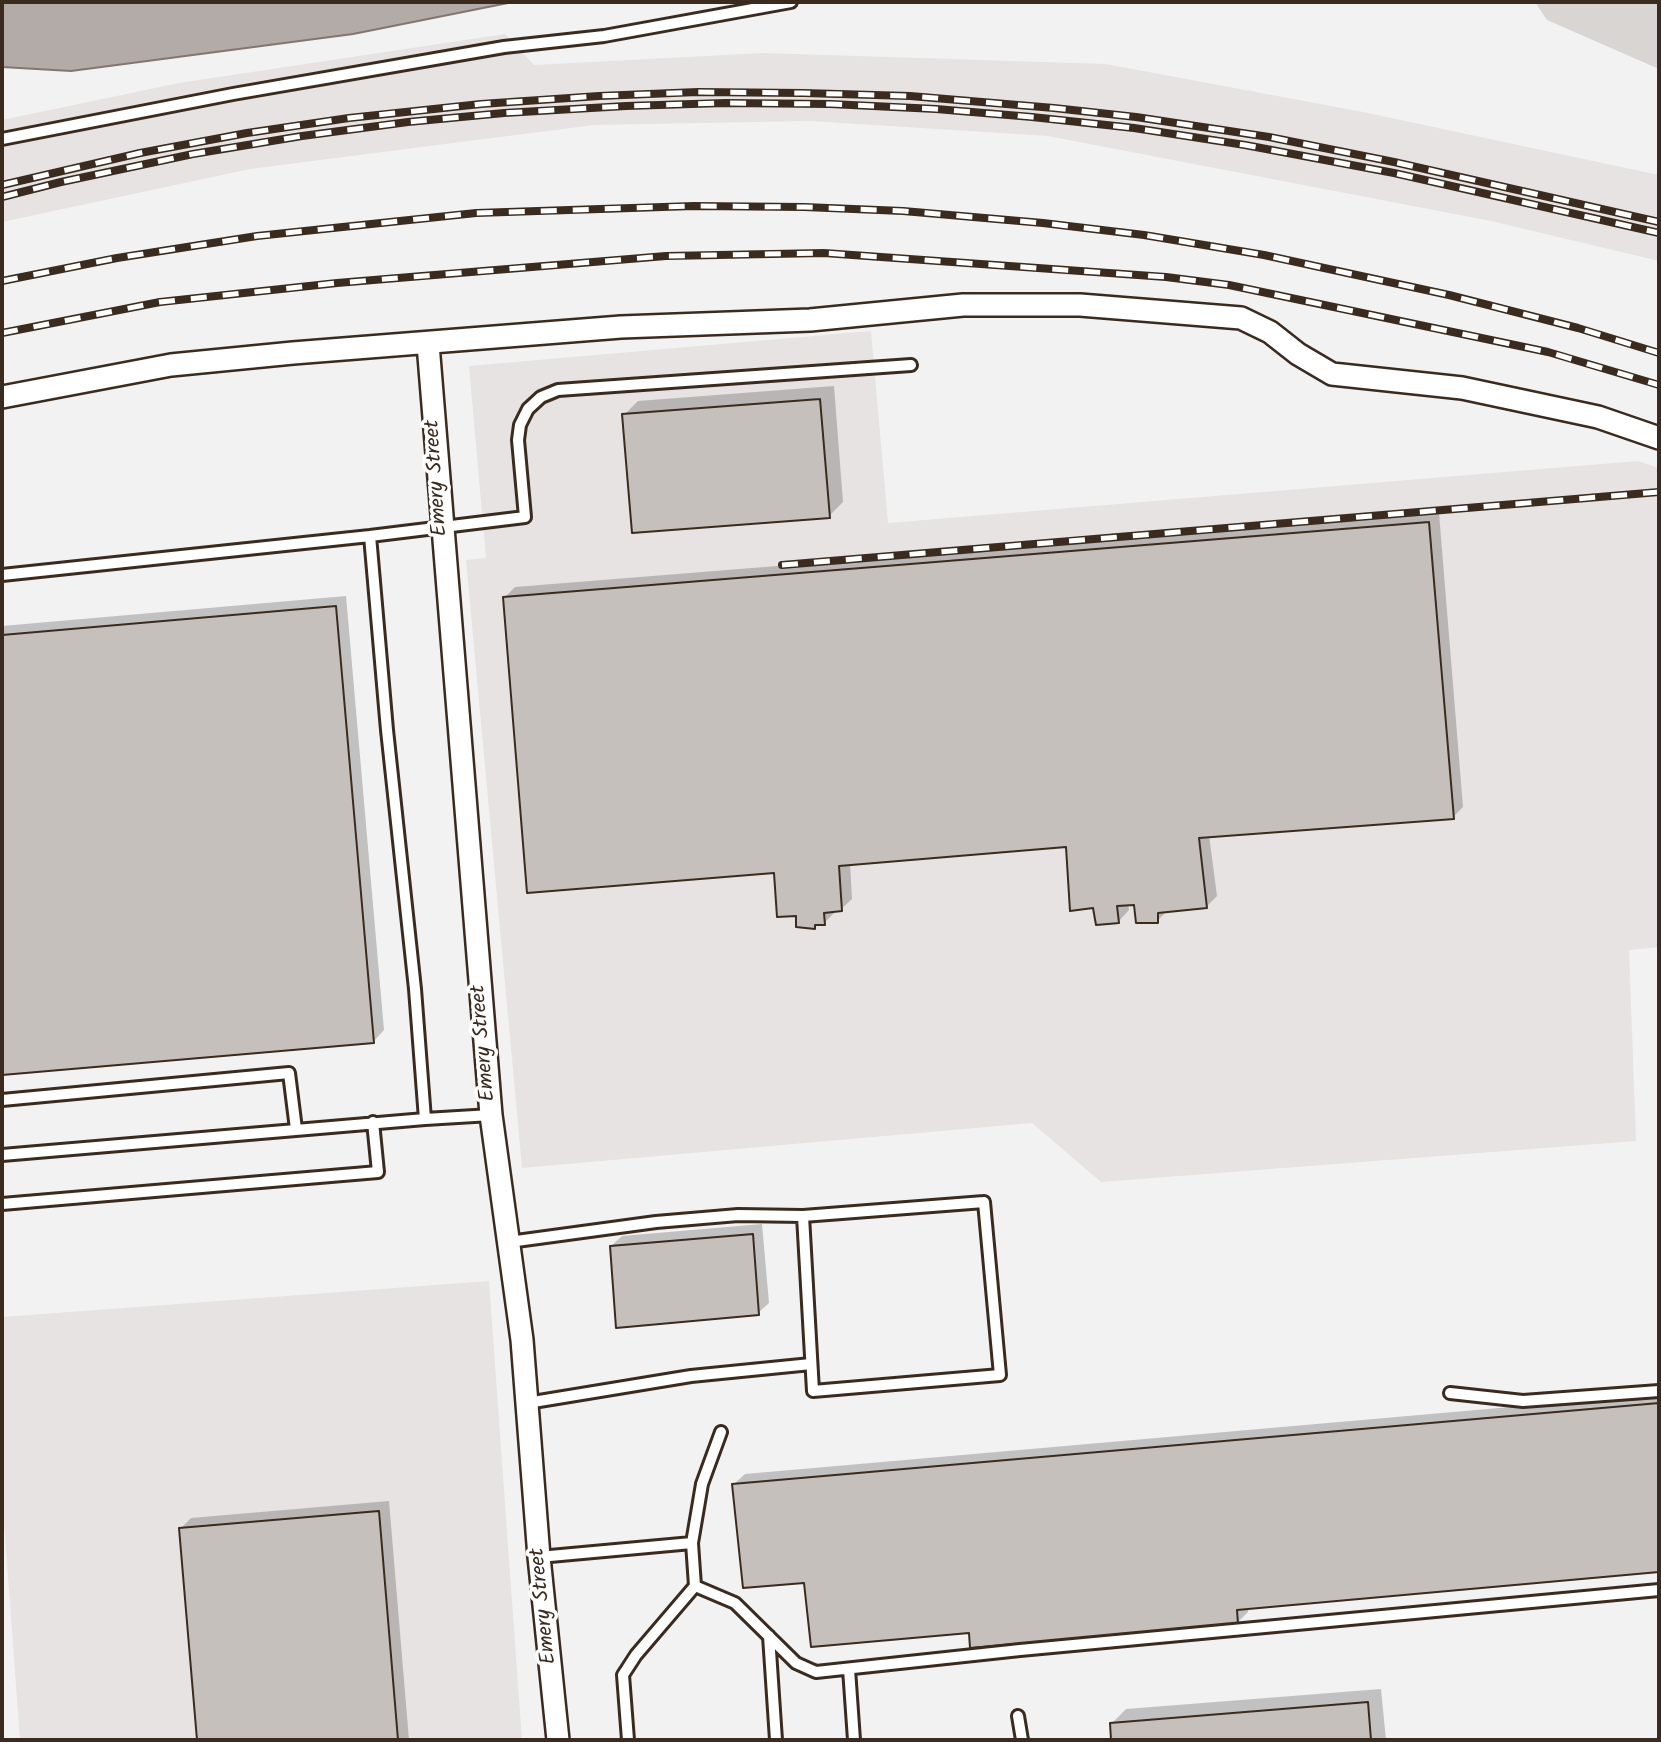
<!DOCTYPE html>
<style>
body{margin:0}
#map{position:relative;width:1661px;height:1742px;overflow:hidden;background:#f3f2f2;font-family:Kalam,sans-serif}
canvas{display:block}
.frame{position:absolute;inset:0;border:4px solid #3b2a1e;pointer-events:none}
</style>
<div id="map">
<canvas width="1661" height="1742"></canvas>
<div class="frame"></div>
</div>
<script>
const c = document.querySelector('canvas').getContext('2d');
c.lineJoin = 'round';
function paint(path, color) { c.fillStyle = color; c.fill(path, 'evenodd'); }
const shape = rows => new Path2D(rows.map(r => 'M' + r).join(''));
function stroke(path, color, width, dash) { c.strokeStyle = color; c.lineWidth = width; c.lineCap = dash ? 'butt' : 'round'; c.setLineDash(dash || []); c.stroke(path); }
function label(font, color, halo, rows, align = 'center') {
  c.font = font + ' Kalam,sans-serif'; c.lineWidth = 7; c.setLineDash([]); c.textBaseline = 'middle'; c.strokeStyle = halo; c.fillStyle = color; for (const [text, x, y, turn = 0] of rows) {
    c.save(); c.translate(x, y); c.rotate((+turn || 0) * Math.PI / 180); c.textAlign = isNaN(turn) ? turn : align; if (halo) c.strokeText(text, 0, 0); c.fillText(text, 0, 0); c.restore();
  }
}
const built = shape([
 [505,34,534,65,763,53,1106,64,1363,112,1659,175,1659,261,1491,221,1048,136,810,121,594,125,250,169,2,222,2,120,179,83],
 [871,331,888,523,1638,461,1659,468,1659,947,1629,950,1636,1141,1101,1182,1032,1123,522,1168,466,560,486,558,469,366],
 [489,1281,522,1740,20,1740,2,1495,2,1317]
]);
const green = shape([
 [1535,2,1659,2,1659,69,1547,20]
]);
const water = shape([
 [2,2,513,2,353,34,71,71,2,67,2,2]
]);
const shadow = shape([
 [834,386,843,502,829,516,624,415,638,401],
 [1439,513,1463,807,1453,817,1209,835,1217,896,1206,907,1168,910,1157,921,1136,903,1128,904,1129,910,1119,921,1095,907,1068,846,850,863,852,899,841,909,834,910,834,913,824,923,818,924,815,927,798,914,775,871,505,597,515,587],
 [346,596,384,1030,374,1041,2,1073,2,626],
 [762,1224,769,1303,758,1313,611,1246,622,1236],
 [1659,1394,1659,1571,1248,1608,1248,1612,1238,1622,971,1631,806,1581,734,1484,745,1474],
 [389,1501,409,1740,198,1740,181,1528,191,1518],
 [1381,1689,1386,1740,1113,1740,1112,1723,1126,1709]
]);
const building = shape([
 [820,399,830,518,632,533,622,414,820,399],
 [1429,522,1454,819,1199,838,1207,908,1158,913,1158,923,1136,923,1134,905,1117,906,1119,923,1108,924,1096,925,1093,908,1070,911,1066,847,839,866,842,911,824,913,825,925,815,925,815,929,796,927,796,916,777,917,774,873,527,893,503,597,1429,522],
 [336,606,374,1043,2,1075,2,635,336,606],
 [753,1234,759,1315,616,1328,610,1246,753,1234],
 [1659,1403,1659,1572,1237,1610,1238,1624,970,1648,969,1633,811,1647,804,1583,743,1588,732,1484,1659,1403],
 [379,1511,398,1740,197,1740,179,1528,379,1511],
 [1368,1702,1371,1740,1111,1740,1110,1723,1368,1702]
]);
const lane = shape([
 [2,139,233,94,504,47,604,36,791,2],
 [370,536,525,517,518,440,520,425,528,409,541,397,558,390,911,365],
 [2,575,370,536,387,730,415,989,425,1119,2,1155],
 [2,1100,289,1073,296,1129],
 [425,1119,491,1115],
 [984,1202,1000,1375,813,1391,803,1216,984,1202],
 [2,1204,378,1172,373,1122],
 [509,1242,656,1222,738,1215,803,1216],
 [1450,1393,1523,1401,1659,1391],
 [527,1403,691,1376,811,1364],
 [539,1557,692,1543],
 [695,1586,735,1603,796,1663,816,1672,1020,1650,1659,1590],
 [769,1636,776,1740],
 [849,1669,854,1740],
 [1018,1716,1022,1740],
 [628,1740,623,1675,636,1655,695,1586,692,1543,702,1484,721,1432]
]);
const street = shape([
 [428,344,491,1115,522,1340,539,1557,558,1740],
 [2,397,171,365,293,353,621,327,810,320,963,305,1080,305,1241,318,1270,332,1298,354,1332,374,1462,388,1598,417,1659,438]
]);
const rail = shape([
 [2,185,140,153,247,133,349,118,481,104,599,96,698,92,803,93,910,96,1054,108,1136,117,1269,137,1394,162,1659,222],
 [2,197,61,182,193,154,302,136,408,122,504,113,626,106,725,103,830,104,936,109,1032,117,1134,128,1245,145,1394,173,1659,233],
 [2,281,117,258,257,236,476,213,694,206,804,207,903,211,1043,223,1144,235,1264,255,1449,295,1578,328,1659,353],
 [2,333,160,302,337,283,666,256,824,253,1166,277,1229,285,1548,352,1659,385],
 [782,565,1659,492]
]);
const streetNames = [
 ["Emery Street",438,478,-94],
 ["Emery Street",485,1043,-95],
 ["Emery Street",545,1606,-96]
];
paint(built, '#e6e3e2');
paint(green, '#d8d5d2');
paint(water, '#b2aba7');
stroke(water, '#827770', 2);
paint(shadow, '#0003');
paint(building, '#c6c0bd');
stroke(building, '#3b2a1e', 2);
stroke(lane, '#3b2a1e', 16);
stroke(street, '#3b2a1e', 26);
stroke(lane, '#fff', 10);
stroke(street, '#fff', 21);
stroke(rail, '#3b2a1e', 8);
stroke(rail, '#fff', 5, [16]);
label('21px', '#3b2a1e', '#fff', streetNames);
</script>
